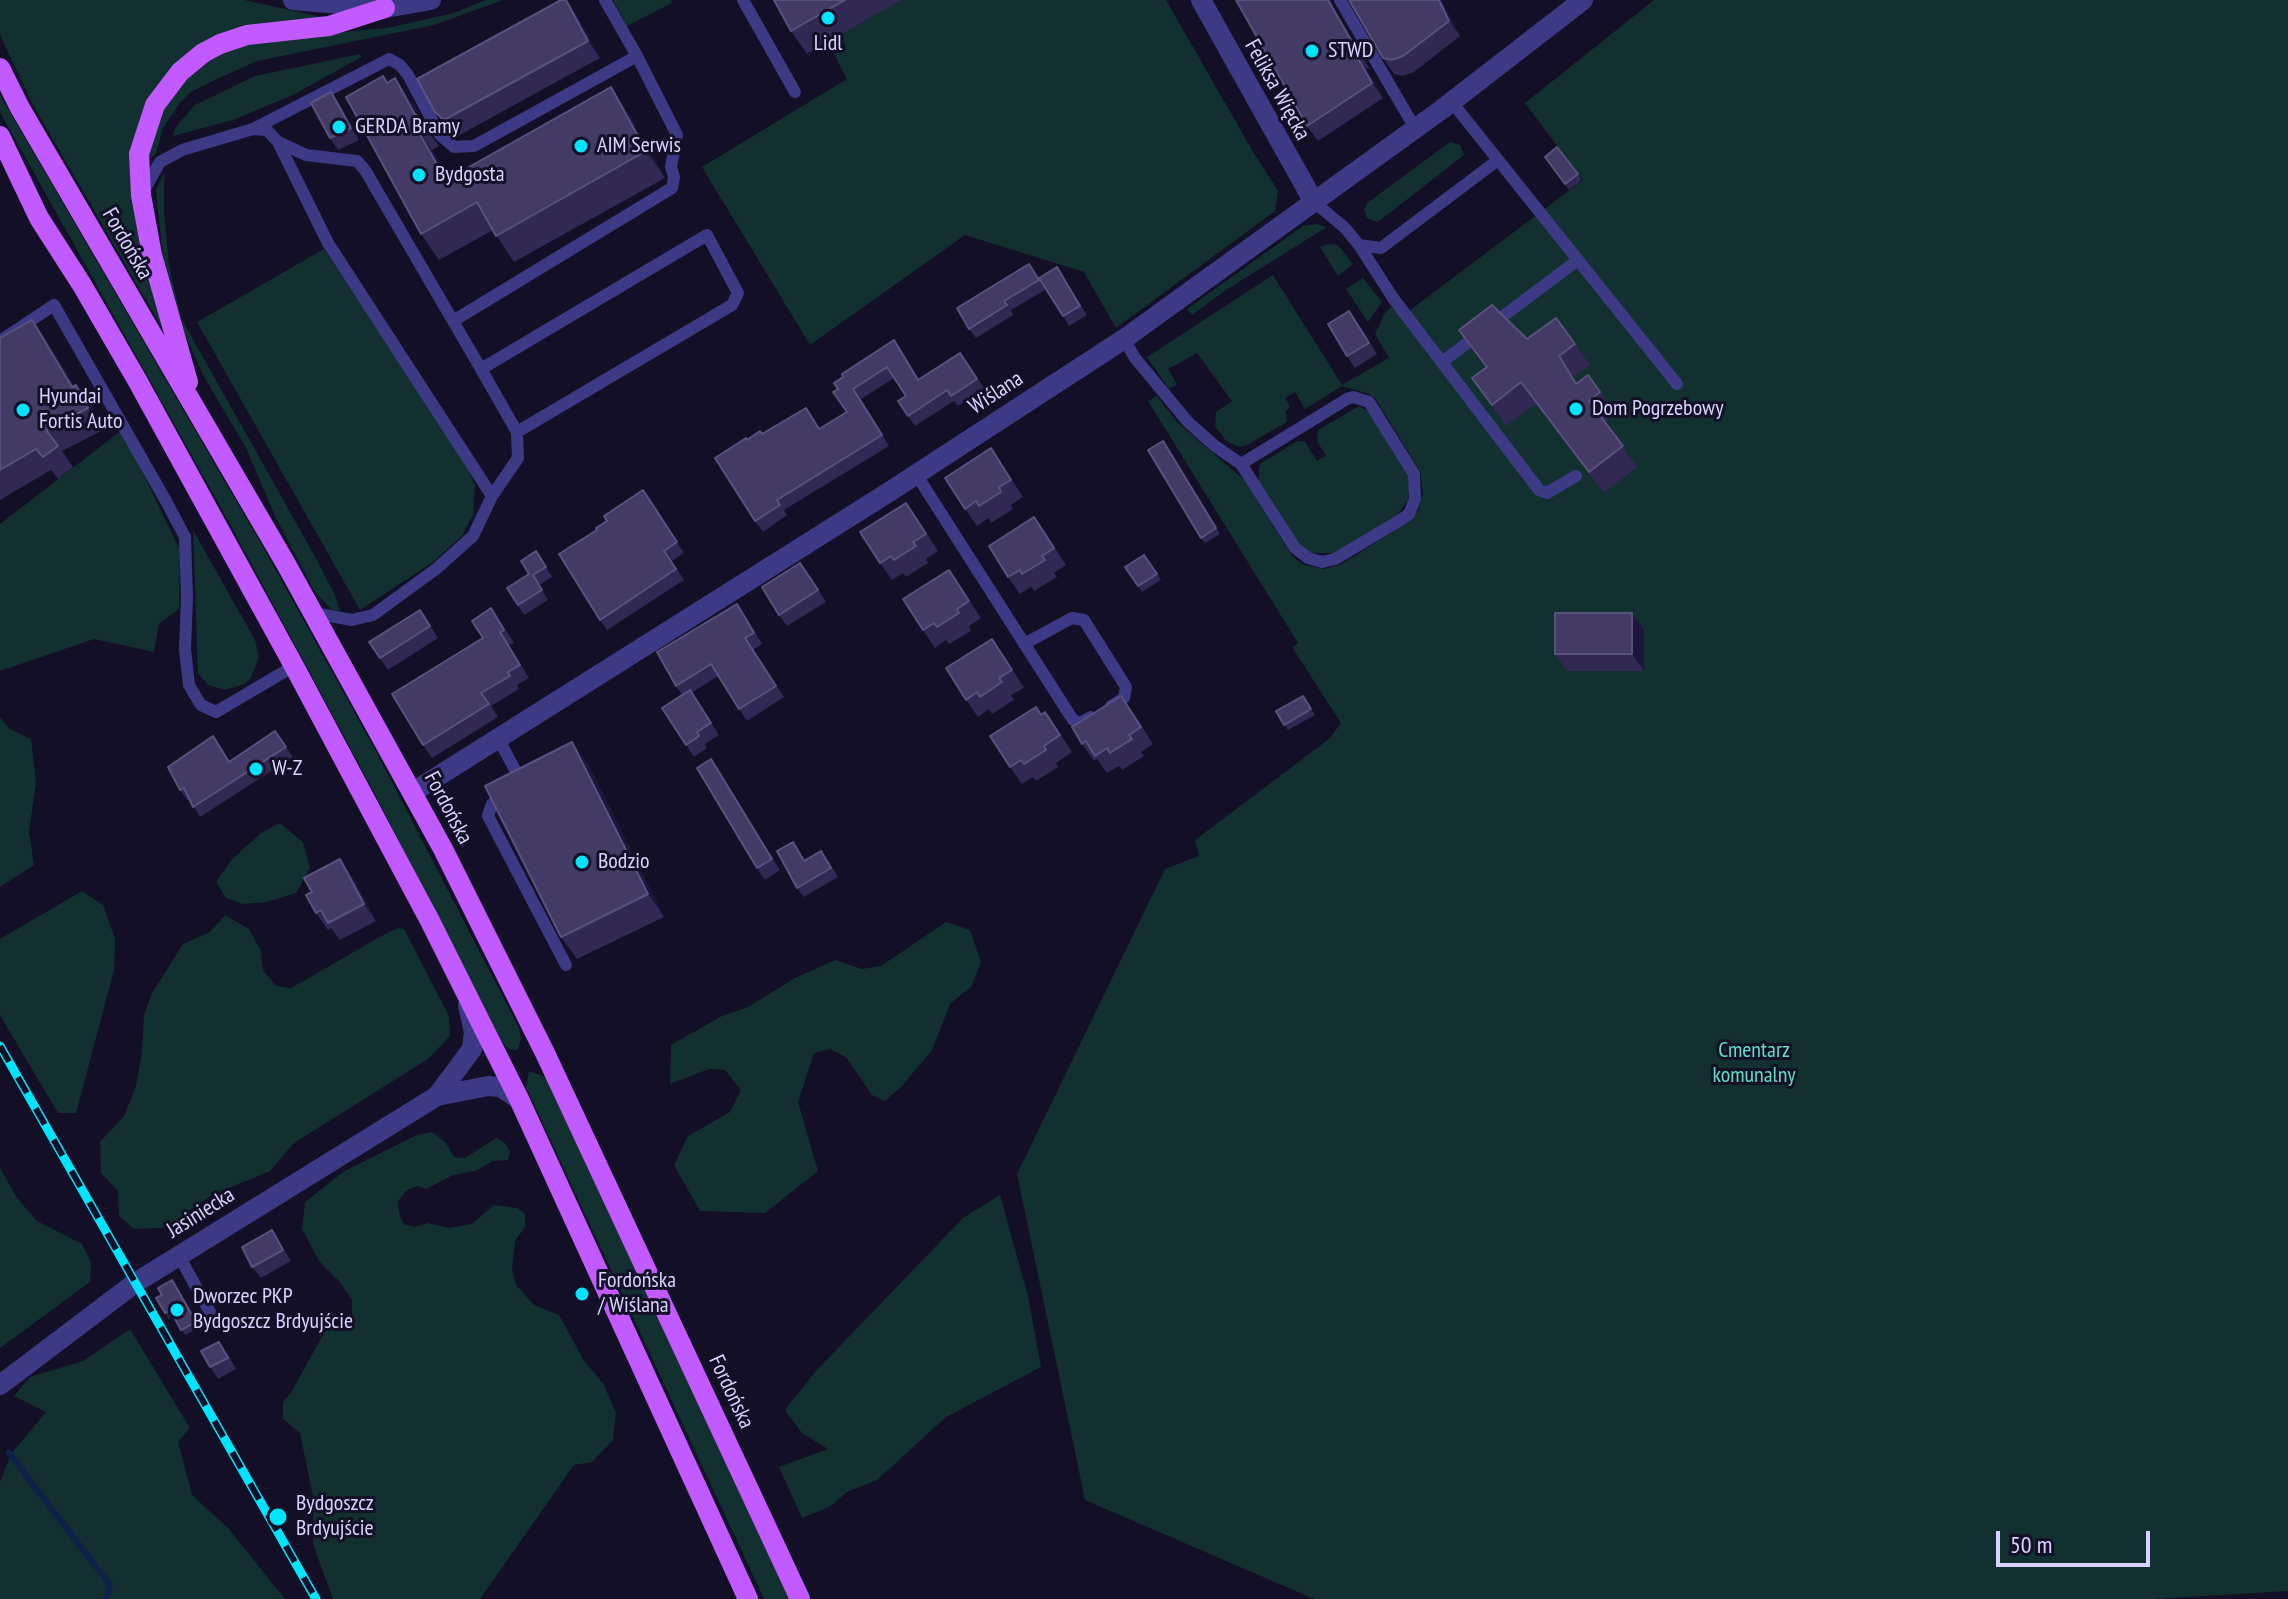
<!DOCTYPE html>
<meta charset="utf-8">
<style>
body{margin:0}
#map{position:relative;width:2288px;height:1599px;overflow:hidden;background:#130f26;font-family:"PT Sans Narrow",sans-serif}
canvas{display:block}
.scale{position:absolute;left:1996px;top:1531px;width:154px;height:36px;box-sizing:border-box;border:4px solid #d9d4ff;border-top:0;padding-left:10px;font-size:24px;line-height:28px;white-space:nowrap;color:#d9d4ff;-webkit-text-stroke:6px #130f26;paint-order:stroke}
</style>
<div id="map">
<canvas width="2288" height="1599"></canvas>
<div class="scale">50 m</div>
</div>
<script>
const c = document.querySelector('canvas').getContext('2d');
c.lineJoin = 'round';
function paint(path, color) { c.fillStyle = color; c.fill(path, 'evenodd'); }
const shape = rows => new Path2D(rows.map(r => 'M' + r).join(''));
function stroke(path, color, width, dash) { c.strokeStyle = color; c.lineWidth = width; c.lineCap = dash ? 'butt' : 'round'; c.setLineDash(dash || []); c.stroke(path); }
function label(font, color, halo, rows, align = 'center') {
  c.font = font + ' "PT Sans Narrow",sans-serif'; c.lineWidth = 6; c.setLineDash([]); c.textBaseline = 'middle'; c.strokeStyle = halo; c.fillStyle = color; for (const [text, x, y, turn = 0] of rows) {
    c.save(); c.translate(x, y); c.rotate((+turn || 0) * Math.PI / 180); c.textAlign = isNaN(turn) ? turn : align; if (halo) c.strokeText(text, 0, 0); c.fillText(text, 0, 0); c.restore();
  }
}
const green = shape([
 [0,0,244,0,326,18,210,39,136,137,171,343,32,103,0,35],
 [485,0,503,0,434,25,257,61,215,80,191,92,179,104,163,128,156,153,147,162,163,106,196,68,236,46,277,38,387,28,454,13],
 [613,0,671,0,672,3,627,26],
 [900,0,1166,0,1252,150,1278,191,1275,211,1116,328,1084,272,965,235,810,345,702,167,847,79,834,54,846,47,839,35],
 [1654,0,2288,0,2288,1591,2153,1599,1314,1599,1085,1500,1017,1174,1165,869,1199,856,1195,840,1329,739,1341,723,1292,647,1298,643,1148,401,1157,396,1177,422,1244,480,1293,557,1304,565,1325,569,1342,564,1411,520,1418,511,1423,494,1420,471,1375,398,1369,394,1342,386,1305,409,1295,392,1285,398,1290,407,1286,411,1287,422,1247,445,1239,447,1226,441,1215,426,1216,412,1232,401,1197,353,1168,369,1177,384,1169,389,1147,357,1273,275,1342,385,1389,358,1375,334,1385,313,1392,306,1401,317,1583,180,1525,103],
 [360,54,361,57,295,94,233,120,173,136,175,128,195,105,255,76],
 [0,95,267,554,378,755,519,1028,521,1038,518,1050,509,1049,502,1042,374,792,223,511,0,112],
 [1450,142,1460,145,1464,155,1378,222,1367,218,1364,210,1367,203],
 [164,172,164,210,169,266,181,318,317,560,335,595,340,611,332,610,315,592,276,518,246,448,202,373,177,316,165,274,158,212,156,190],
 [1316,224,1327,227,1226,290,1192,315,1187,309,1303,226],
 [1329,244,1338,245,1353,264,1338,276,1320,247],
 [324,249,463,458,475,485,473,515,462,536,433,562,360,610,197,322],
 [1363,278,1382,302,1368,322,1346,289],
 [1359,406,1369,412,1406,471,1410,479,1408,500,1398,514,1334,553,1310,553,1298,544,1259,482,1259,468,1261,463,1298,441,1305,442,1317,461,1326,456,1317,441,1318,430],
 [122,430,180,550,179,609,159,624,154,652,94,639,0,671,0,524],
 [193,530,255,640,259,657,251,678,244,684,225,690,208,685,198,673],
 [0,717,10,729,31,739,36,782,29,832,34,865,0,887],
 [280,823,303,842,310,868,296,893,267,902,243,904,226,898,216,882,232,859,261,833],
 [82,891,103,905,115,939,114,970,76,1113,58,1113,0,1015,0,939],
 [225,915,249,929,261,951,263,970,276,986,291,988,387,933,399,928,404,929,449,1016,450,1036,428,1059,294,1143,270,1171,212,1195,190,1210,183,1227,134,1229,119,1216,118,1191,101,1173,100,1142,124,1116,136,1086,142,1052,144,1015,152,993,183,944,210,932],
 [946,922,970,930,981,962,971,987,950,1004,932,1050,901,1087,885,1101,872,1095,846,1057,830,1049,814,1053,798,1102,818,1171,765,1213,700,1211,674,1165,688,1136,730,1112,741,1090,725,1070,709,1069,670,1084,671,1045,722,1016,748,1007,795,978,835,960,862,969,881,966],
 [529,1071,546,1077,789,1599,764,1599,526,1087],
 [432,1132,446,1143,454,1157,465,1158,496,1138,505,1143,510,1152,508,1160,493,1161,475,1171,453,1175,426,1189,417,1186,406,1191,398,1201,400,1217,404,1224,414,1227,428,1223,449,1228,472,1224,494,1205,517,1208,525,1214,525,1227,515,1241,512,1269,516,1285,534,1305,559,1315,584,1361,603,1383,616,1413,613,1440,592,1462,574,1465,480,1599,333,1599,313,1544,313,1497,300,1433,283,1419,283,1402,292,1391,325,1331,342,1328,352,1314,352,1300,339,1281,319,1261,302,1229,305,1202,343,1172,417,1135],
 [0,1168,17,1198,37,1221,82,1244,91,1262,90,1282,0,1348],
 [1000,1195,1028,1296,1041,1367,946,1417,877,1480,847,1492,829,1507,802,1518,779,1467,828,1449,802,1433,785,1410,815,1372,963,1218],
 [130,1329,190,1428,178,1442,192,1495,228,1528,285,1599,0,1599,0,1482,11,1454,46,1412,14,1396,30,1377,83,1361]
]);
const stream = shape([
 [9,1453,110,1585,106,1599]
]);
const service = shape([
 [743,0,795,92],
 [1340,0,1415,128],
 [1451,101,1677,384],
 [253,129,389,59,400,65,408,75,440,135,454,147,474,146,637,56,605,0],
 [278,142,306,155,357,161,365,170,481,369],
 [144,190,160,162,182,150,253,129,267,130,278,142,328,243,492,496,473,536,436,569,373,615,352,620,314,613],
 [1314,202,1345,228,1359,245,1381,248,1498,160],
 [1359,245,1393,298,1539,490,1547,493,1576,476],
 [453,321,672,188,674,177,671,167,677,135,637,56],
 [1124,339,1135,358,1188,422,1215,446,1241,464,1347,399,1353,397,1369,402,1414,474,1415,499,1409,514,1402,519,1335,559,1322,562,1308,558,1295,548,1241,464],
 [0,341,54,305,166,501,185,537,187,598,185,649,189,685,201,705,216,712,294,666],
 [1442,362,1578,260],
 [916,474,1073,720,1080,723,1091,717],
 [492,496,518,458,517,432,732,305,738,293,707,235,481,369,517,432],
 [1024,644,1072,618,1084,620,1126,687,1124,698,1111,706],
 [498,738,522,783,520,784],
 [506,796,492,804,488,816,566,965],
 [178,1254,217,1325]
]);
const minor = shape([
 [1201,0,1314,202],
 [413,792,889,492,1124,339,1441,110,1583,0],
 [437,1096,488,1086,500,1087,519,1099],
 [0,1385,135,1283,437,1096,472,1049,474,1032,468,1005]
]);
const tertiary = shape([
 [293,0,385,8,431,0]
]);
const primary = shape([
 [0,68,20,108,286,564,443,849,545,1053,800,1599],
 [0,136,39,218,82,285,137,380,294,666,430,921,519,1099,748,1599],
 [188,382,152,255,141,195,139,154,155,105,180,72,203,53,220,44,247,35,329,26,385,8]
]);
const rail = shape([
 [0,1046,316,1599]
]);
const wall = shape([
 [774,0,901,0,807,54,791,31],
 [1236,0,1331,0,1332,5,1370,69,1366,68,1383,98,1318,141,1307,126],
 [1349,0,1441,0,1460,36,1414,72,1403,76,1394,74,1383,58],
 [577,15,600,58,456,137,447,129,435,112],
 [387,83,414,105,425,126,439,146,432,150,449,179,629,114,665,178,514,262,493,230,439,260,421,234],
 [339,103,359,140,338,150,330,138],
 [1545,157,1578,174,1582,180,1569,190],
 [1057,267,1087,315,1069,326,1063,316],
 [1035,273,1045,290,1011,310,1013,315,976,338,969,329],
 [32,320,47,341,74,386,91,406,103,430,62,451,73,467,58,479,51,470,0,500,0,338],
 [1357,322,1377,354,1355,368,1347,356],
 [1459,330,1575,344,1590,365,1573,377,1577,383,1600,392,1615,413,1604,421,1637,467,1604,493,1536,404,1506,426,1472,378,1486,368],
 [894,340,919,379,960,353,985,389,958,406,954,401,915,426,898,401,906,396,894,378,861,399,889,446,784,510,787,515,763,532,755,521,747,440,762,434,820,429,847,412,838,389],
 [1163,441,1220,534,1205,543,1201,538],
 [991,448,1023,497,1011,505,1013,509,991,523,988,518,977,526,965,509],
 [643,490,684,553,672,561,684,580,607,630,600,620,597,530],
 [918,520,938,551,926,559,928,563,906,577,903,573,892,580,880,563],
 [1046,534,1066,565,1054,573,1057,577,1034,591,1031,587,1020,594,1008,577],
 [536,551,552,577,539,585,548,600,524,615,507,588,529,574],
 [1144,555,1161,580,1142,592,1125,567],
 [949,570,981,618,969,626,971,631,949,644,946,640,935,648,923,630],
 [808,574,826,602,787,626,779,615],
 [745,615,762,644,753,650,784,697,747,721,718,676,691,693,719,735,705,744,707,748,694,757,662,708,682,695,676,686],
 [500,621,514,643,509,645,529,678,517,685,519,689,491,706,498,717,432,758,423,745,483,638],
 [428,622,438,638,388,670,369,642],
 [1644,630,1644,671,1567,671,1555,654],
 [1004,656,1024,688,1011,695,1014,700,992,714,989,709,978,717,966,700],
 [1303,696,1315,715,1288,730,1276,711],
 [1133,713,1153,744,1141,752,1144,756,1122,770,1119,766,1107,773,1097,759,1094,761,1082,744],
 [1041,714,1057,729,1072,752,1056,763,1058,767,1036,781,1033,777,1022,784,1010,767],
 [275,731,293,757,200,817,189,799,187,800,180,790,213,736,229,761],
 [711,759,780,870,765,880,757,868],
 [588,764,664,917,577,959,561,937],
 [793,842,805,860,828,860,838,877,804,897,797,888],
 [352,876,376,921,340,940,331,928,328,930,316,913],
 [272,1230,291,1261,261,1278,252,1267],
 [176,1286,200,1327,185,1335,173,1316,169,1319,165,1313],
 [227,1353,236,1369,218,1379,210,1367]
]);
const shadedWall = shape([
 [566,0,577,15,600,58,588,41],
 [1328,0,1331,0,1332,5,1370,69,1359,54],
 [1439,0,1441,0,1460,36,1449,21],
 [1355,53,1366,68,1383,98,1372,83],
 [395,78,414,105,425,126,414,113],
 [611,87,629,114,665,178,646,151],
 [331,92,339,103,359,140,351,128],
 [414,124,432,150,464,206,446,180],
 [32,320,47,341,87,409,72,387],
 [76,385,91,406,103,430,88,408],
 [1632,613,1644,630,1644,671,1632,654],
 [572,742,588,764,664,917,648,894],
 [711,759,718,770,780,870,772,859],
 [340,859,352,876,376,921,364,904]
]);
const building = shape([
 [561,0,566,0,588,41,444,120,435,112,417,79,561,0],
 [774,0,845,0,791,31,774,0],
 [1236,0,1328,0,1359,54,1355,53,1372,83,1307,126,1236,0],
 [1349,0,1439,0,1449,21,1403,56,1392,60,1383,58,1349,0],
 [383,76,387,83,395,78,414,113,421,120,414,124,446,180,611,87,646,151,496,236,477,202,421,234,346,97,383,76],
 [331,92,351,128,330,138,311,103,331,92],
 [1557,147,1578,174,1565,184,1545,157,1557,147],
 [1029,264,1039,280,1004,301,1007,305,969,329,957,308,1029,264],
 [1057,267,1080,306,1063,316,1039,278,1057,267],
 [1492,305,1527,339,1556,318,1575,344,1559,356,1576,384,1588,375,1600,392,1589,401,1623,446,1589,472,1521,382,1492,405,1472,378,1487,367,1459,330,1492,305],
 [1349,311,1369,343,1347,356,1328,324,1349,311],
 [32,320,72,387,76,385,88,408,46,430,58,446,43,457,36,449,0,470,0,338,32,320],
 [894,340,918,380,960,353,977,379,951,396,947,390,908,416,898,401,906,396,887,367,853,389,882,435,777,500,780,505,755,521,715,458,746,438,747,440,760,431,762,434,806,408,819,429,847,412,833,392,838,389,834,383,843,377,842,374,894,340],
 [1163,441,1216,528,1201,538,1148,450,1163,441],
 [991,448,1011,480,999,487,1001,492,979,506,976,501,965,509,945,478,991,448],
 [643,490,677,542,664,551,676,569,600,620,559,554,597,530,596,528,607,521,604,516,643,490],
 [906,503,926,534,913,542,916,546,894,560,891,556,880,563,860,532,906,503],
 [1034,517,1054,548,1042,556,1045,560,1022,574,1020,570,1008,577,989,546,1034,517],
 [536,551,546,567,533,575,542,590,518,605,507,588,529,574,521,561,536,551],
 [1144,555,1157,574,1138,586,1125,567,1144,555],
 [800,563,818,590,779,615,762,587,800,563],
 [949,570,969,601,957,609,959,613,937,627,934,623,923,630,903,599,949,570],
 [737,604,754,633,745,638,776,686,739,709,711,664,676,686,657,652,737,604],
 [491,608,504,630,500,632,520,665,508,672,510,676,481,693,489,704,423,745,392,694,483,638,472,621,491,608],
 [420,610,430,626,380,658,369,642,420,610],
 [1555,613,1632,613,1632,654,1555,654,1555,613],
 [992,639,1012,670,999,678,1002,682,980,697,977,692,966,700,946,668,992,639],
 [690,690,711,723,697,732,699,736,686,745,662,708,690,690],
 [1121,696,1141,727,1129,735,1132,739,1110,753,1107,748,1095,756,1086,741,1082,744,1072,727,1121,696],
 [1303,696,1311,709,1284,725,1276,711,1303,696],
 [1036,707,1041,715,1045,712,1060,735,1044,746,1046,750,1024,764,1021,760,1010,767,990,736,1036,707],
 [275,731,286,747,193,807,184,788,180,790,168,767,213,736,229,762,275,731],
 [572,742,648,894,561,937,485,786,572,742],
 [711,759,772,859,757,868,697,768,711,759],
 [793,842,804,861,821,851,831,868,797,888,777,851,793,842],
 [340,859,364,904,328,923,321,910,316,913,306,895,312,892,304,878,340,859],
 [272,1230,283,1250,252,1267,242,1247,272,1230],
 [172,1280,196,1322,181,1330,170,1310,165,1313,156,1298,162,1295,158,1288,172,1280],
 [219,1342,228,1358,210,1367,201,1351,219,1342]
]);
const markers = [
 [828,18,8,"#00e5ff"],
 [1312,51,8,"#00e5ff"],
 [339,127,8,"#00e5ff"],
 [581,146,8,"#00e5ff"],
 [419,175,8,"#00e5ff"],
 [1576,409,8,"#00e5ff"],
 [23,410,8,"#00e5ff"],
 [256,769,8,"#00e5ff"],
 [582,862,8,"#00e5ff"],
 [582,1294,8,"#00e5ff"],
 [177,1310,8,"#00e5ff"],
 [278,1517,10,"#00e5ff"]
];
const poiNames = [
 ["Lidl",828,44,"center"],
 ["STWD",1328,51],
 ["GERDA Bramy",355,127],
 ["AIM Serwis",597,146],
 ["Bydgosta",435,175],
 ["Hyundai",39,397],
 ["Fortis Auto",39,422],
 ["Dom Pogrzebowy",1592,409],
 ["W-Z",272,769],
 ["Bodzio",598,862],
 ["Fordońska",598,1281],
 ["/ Wiślana",598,1306],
 ["Dworzec PKP",193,1297],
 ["Bydgoszcz Brdyujście",193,1322],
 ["Bydgoszcz",296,1504],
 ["Brdyujście",296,1529]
];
const streetNames = [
 ["Feliksa Więcka",1277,90,61],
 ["Fordońska",127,244,60],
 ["Wiślana",996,393,-33],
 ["Fordońska",448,808,62],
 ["Jasiniecka",201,1213,-32],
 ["Fordońska",731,1392,65]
];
const parkNames = [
 ["Cmentarz",1754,1051],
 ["komunalny",1754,1076]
];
paint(green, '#12302f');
stroke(stream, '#0c2248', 6);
stroke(service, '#3d3a85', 12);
stroke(minor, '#3d3a85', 20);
stroke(tertiary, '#3d3a85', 20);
stroke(primary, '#c25bff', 20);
stroke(rail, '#00e5ff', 9);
stroke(rail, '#130f26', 6, [18]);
paint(wall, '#312854');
paint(shadedWall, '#1d163a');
paint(building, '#433a66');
stroke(building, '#5a527e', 2);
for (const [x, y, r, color] of markers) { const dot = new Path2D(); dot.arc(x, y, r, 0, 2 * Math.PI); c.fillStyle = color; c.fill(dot); stroke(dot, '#130f26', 3); }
label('22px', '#d9d4ff', '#130f26', poiNames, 'left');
label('22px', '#d9d4ff', '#130f26', streetNames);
label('22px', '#5fe0c0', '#130f26', parkNames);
</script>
